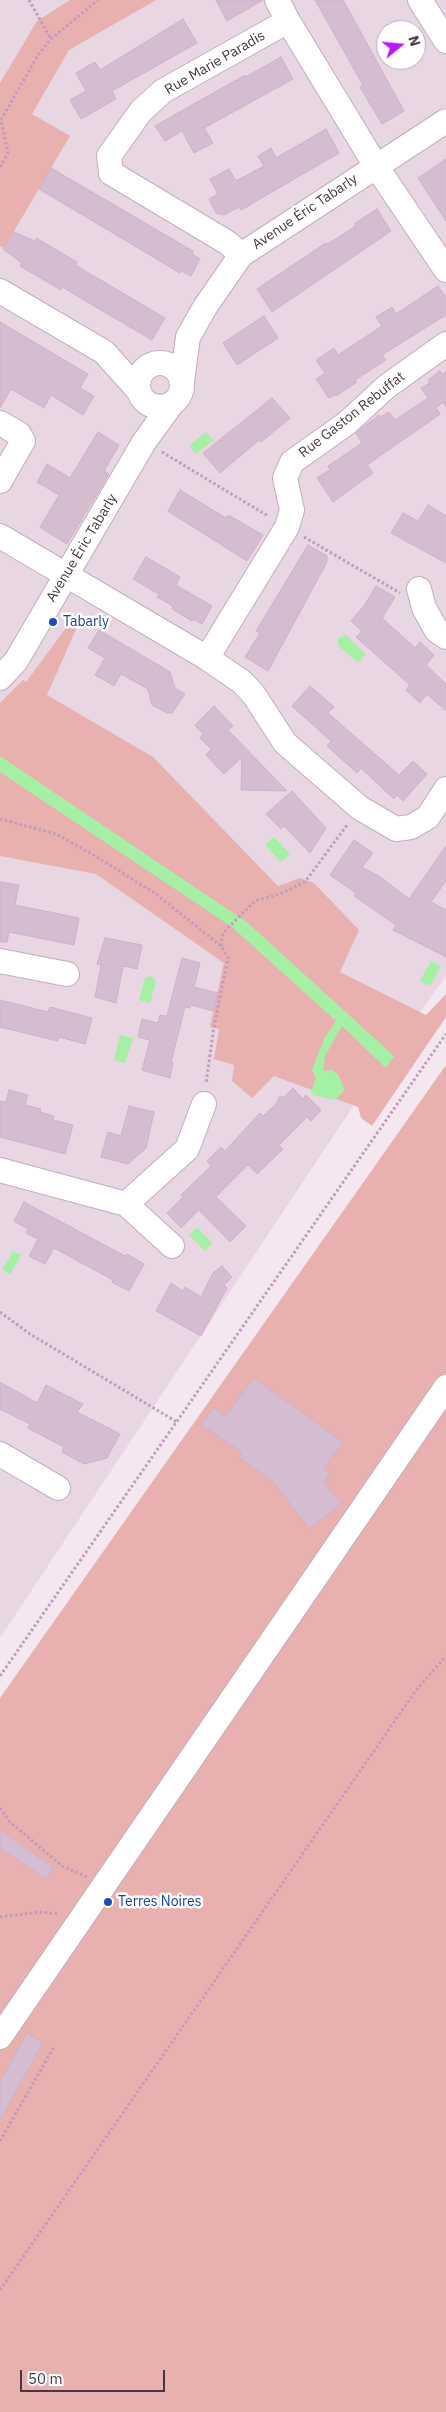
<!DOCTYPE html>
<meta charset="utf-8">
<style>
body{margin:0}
#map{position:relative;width:446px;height:2412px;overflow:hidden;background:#f4e7f0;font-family:"IBM Plex Sans",sans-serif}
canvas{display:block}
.north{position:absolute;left:376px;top:20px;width:50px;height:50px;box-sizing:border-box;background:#fff;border:1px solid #b5afb4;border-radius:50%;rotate:73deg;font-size:14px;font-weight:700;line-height:20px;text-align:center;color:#473644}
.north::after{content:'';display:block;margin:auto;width:18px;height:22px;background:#bb18fa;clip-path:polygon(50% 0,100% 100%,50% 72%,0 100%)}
.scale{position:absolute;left:20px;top:2370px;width:145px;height:22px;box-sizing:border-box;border:2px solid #473644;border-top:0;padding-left:6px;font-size:15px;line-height:18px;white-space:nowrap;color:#473644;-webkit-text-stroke:4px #fff;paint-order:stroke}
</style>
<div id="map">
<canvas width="446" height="2412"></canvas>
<div class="north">N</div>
<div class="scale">50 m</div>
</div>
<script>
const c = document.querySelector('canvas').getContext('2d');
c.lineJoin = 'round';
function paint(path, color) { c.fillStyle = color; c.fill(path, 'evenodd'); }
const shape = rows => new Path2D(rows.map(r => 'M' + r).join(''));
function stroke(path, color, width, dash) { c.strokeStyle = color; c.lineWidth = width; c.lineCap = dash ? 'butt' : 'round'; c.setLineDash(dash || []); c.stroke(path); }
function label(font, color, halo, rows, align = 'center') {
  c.font = font + ' "IBM Plex Sans",sans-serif'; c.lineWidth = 5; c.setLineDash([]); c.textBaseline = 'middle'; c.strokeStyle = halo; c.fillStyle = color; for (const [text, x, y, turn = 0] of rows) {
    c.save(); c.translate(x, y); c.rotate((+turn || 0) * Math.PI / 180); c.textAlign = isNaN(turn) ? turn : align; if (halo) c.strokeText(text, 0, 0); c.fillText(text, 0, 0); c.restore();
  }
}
const residential = shape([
 [0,0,446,0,446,976,364,1090,0,1638],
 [386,30,416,30,416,60,386,60]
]);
const green = shape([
 [70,0,156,0,69,50,32,114,70,136,4,248,0,246,0,83,37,21],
 [77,613,80,620,47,695,153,757,278,886,300,878,314,883,359,930,340,972,426,1015,446,994,446,1017,372,1126,361,1118,358,1107,274,1076,252,1098,232,1081,234,1065,214,1059,219,1029,210,1027,224,963,96,874,0,856,0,703,23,680,26,682],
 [446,1065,446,2412,0,2412,0,1698]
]);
const water = shape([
 [206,432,213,440,196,454,189,446],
 [346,635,366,654,358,663,338,645,338,638],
 [0,756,248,923,394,1056,386,1068,342,1026,325,1056,323,1071,332,1070,338,1074,345,1090,335,1100,313,1095,311,1091,316,1078,312,1070,314,1064,325,1037,336,1021,232,927,0,772],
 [274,837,290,854,281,862,265,845],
 [431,961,441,966,430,986,420,981],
 [150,976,156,981,150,1003,139,1000,145,978],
 [120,1035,133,1038,125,1063,114,1060],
 [197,1227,212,1243,205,1251,189,1235],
 [13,1251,21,1255,10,1274,2,1270]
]);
const building = shape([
 [216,0,263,0,227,21,216,0],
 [315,0,343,0,404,111,382,124,360,87,363,85,315,0],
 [183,19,197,43,112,91,116,99,81,119,70,100,86,91,76,73,95,62,100,70,183,19],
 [281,57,293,79,204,128,213,143,194,153,182,131,165,141,155,126,245,75,246,77,281,57],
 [326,129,339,153,241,210,239,207,224,215,216,213,209,199,218,194,210,179,229,169,236,181,264,166,258,156,271,148,276,158,326,129],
 [446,159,446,221,418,178,446,159],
 [51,168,193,251,192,254,200,259,191,276,181,271,180,273,39,189,51,168],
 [377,209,391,231,272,312,257,289,326,243,328,244,356,226,354,224,377,209],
 [14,232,35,241,36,238,77,262,75,265,165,318,152,340,62,287,61,290,20,266,22,263,3,249,14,232],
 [438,286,446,297,446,315,382,355,386,360,355,380,357,382,336,396,335,394,329,398,316,379,325,373,316,360,334,348,338,355,382,326,376,317,392,307,396,314,438,286],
 [264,316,278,338,237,365,223,343,264,316],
 [0,322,88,374,80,388,94,396,83,415,51,395,44,408,11,389,0,408,0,322],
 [440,371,442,374,446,372,446,407,443,402,436,408,440,414,367,465,373,473,333,502,317,478,330,470,328,466,362,443,356,433,379,415,380,417,389,412,395,420,428,398,421,388,430,383,428,380,440,371],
 [272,398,290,418,261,442,259,440,220,473,203,453,272,398],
 [98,432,119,445,104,471,109,474,67,544,40,527,59,495,37,482,47,464,70,478,98,432],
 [180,490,226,518,228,515,263,535,247,561,168,511,180,490],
 [428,505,446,516,446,563,391,533,403,513,418,521,428,505],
 [308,545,327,556,327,562,268,671,245,657,260,633,256,631,308,545],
 [146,557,180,577,176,585,212,606,202,624,193,619,192,621,172,609,173,606,157,597,159,594,133,579,146,557],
 [376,586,395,597,382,618,415,648,420,642,434,655,426,665,446,684,446,711,427,694,420,703,406,690,410,685,356,637,362,631,351,621,364,606,376,586],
 [99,630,170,672,175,688,185,694,172,713,167,713,152,705,148,689,121,674,114,686,95,675,105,658,88,648,99,630],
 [310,686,334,707,328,713,399,775,413,761,427,774,403,801,397,795,394,799,361,768,357,773,327,746,331,741,292,706,310,686],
 [214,706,233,726,228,730,287,791,241,790,242,757,224,774,206,755,211,749,200,738,203,734,195,725,214,706],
 [292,791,326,828,310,853,284,826,281,829,266,814,292,791],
 [354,840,373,853,362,867,379,876,409,899,446,846,446,881,431,902,446,910,446,957,393,930,396,925,354,896,356,893,330,875,354,840],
 [0,882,19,885,15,905,79,918,74,945,9,932,7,942,0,942,0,882],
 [105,938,142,945,137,969,123,966,116,1003,95,997,101,965,97,964,105,938],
 [182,958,200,963,194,987,218,993,213,1011,191,1005,190,1008,185,1007,171,1062,173,1062,170,1078,142,1070,150,1040,138,1037,142,1019,158,1023,160,1015,167,1016,182,958],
 [0,1000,48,1012,50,1007,92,1018,85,1044,59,1037,58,1041,0,1027,0,1000],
 [293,1088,303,1099,306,1095,321,1110,311,1121,307,1117,279,1145,283,1149,257,1174,248,1165,216,1197,246,1226,230,1242,199,1210,181,1228,167,1213,183,1197,181,1195,211,1166,207,1161,221,1147,225,1151,260,1113,263,1116,276,1104,280,1096,283,1098,293,1088],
 [9,1090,28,1095,25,1105,41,1109,40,1112,54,1116,53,1120,73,1125,65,1154,0,1137,0,1101,6,1102,9,1090],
 [129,1106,154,1112,146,1148,128,1164,101,1157,108,1132,121,1136,129,1106],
 [24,1202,125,1256,127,1254,144,1264,129,1291,112,1282,113,1280,54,1248,45,1264,29,1256,38,1239,26,1233,28,1229,14,1221,24,1202],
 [222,1266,232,1277,224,1285,227,1288,201,1336,156,1311,171,1283,183,1291,185,1287,201,1297,213,1273,222,1266],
 [254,1378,343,1442,324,1468,330,1473,324,1482,341,1504,309,1528,273,1482,239,1457,242,1453,201,1424,214,1407,225,1416,254,1378],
 [0,1382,37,1403,46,1385,83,1404,77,1412,120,1434,107,1458,84,1464,62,1452,64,1447,28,1428,30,1424,0,1409,0,1382],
 [0,1830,54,1868,46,1879,0,1848,0,1830],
 [27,2033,43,2043,0,2120,0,2082,27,2033]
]);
const path = shape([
 [29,0,51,39],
 [0,167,8,153,1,120,38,55,51,39,98,0],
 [162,452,268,516],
 [304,537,400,593],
 [0,819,56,834,92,854,156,894,221,946,228,958,214,1026,206,1084],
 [221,946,223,933,255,901,280,894,305,882,347,825],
 [0,1312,30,1334,177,1422],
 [0,1676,446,1034],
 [0,1808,9,1821,62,1866,87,1877],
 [0,1917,40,1912,59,1914],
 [0,2141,54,2047],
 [0,2290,417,1689,446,1656]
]);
const minor = shape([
 [277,0,288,21],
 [420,0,446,41],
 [241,255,228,243,111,173,109,156,141,111,163,91,288,21,376,166,446,270],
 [0,291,104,352,138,390],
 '138 385a22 22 0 1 1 44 0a22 22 0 1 1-44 0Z',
 [182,381,188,337,205,307,241,255,446,121],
 [0,423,19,434,23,441,0,481],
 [0,536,207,658,242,682,254,695,285,743,360,808,396,829,411,827,428,817,446,789],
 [419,589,424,608,437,631,446,637],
 [207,658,287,527,292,510,285,478,292,462,347,423,386,387,446,344],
 [0,678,16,661,144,442,171,405],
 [0,961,67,974],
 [0,1170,126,1204,172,1246],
 [126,1204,187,1149,204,1104],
 [0,1454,58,1488],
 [0,2037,446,1387]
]);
const markers = [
 [53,622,5,"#1a4fb4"],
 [108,1902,5,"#1a4fb4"]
];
const streetNames = [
 ["Rue Marie Paradis",215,63,-30],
 ["Avenue Éric Tabarly",305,212,-34],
 ["Rue Gaston Rebuffat",352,415,-38],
 ["Avenue Éric Tabarly",82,548,-59]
];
const transitNames = [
 ["Tabarly",63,622],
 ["Terres Noires",118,1902]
];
paint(residential, '#e8d6e3');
paint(green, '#e8b1b0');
paint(water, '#a5f0a4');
paint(building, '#d5bdd1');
stroke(building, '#d0b0ca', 1);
stroke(minor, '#c2adbd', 26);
stroke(path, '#c19bb9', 3, [2.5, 2.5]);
stroke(minor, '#fff', 24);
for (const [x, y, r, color] of markers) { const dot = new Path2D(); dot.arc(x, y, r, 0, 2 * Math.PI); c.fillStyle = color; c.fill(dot); stroke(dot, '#fff', 2); }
label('14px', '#473644', '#fff', streetNames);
label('14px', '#164399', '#fff', transitNames, 'left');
</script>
